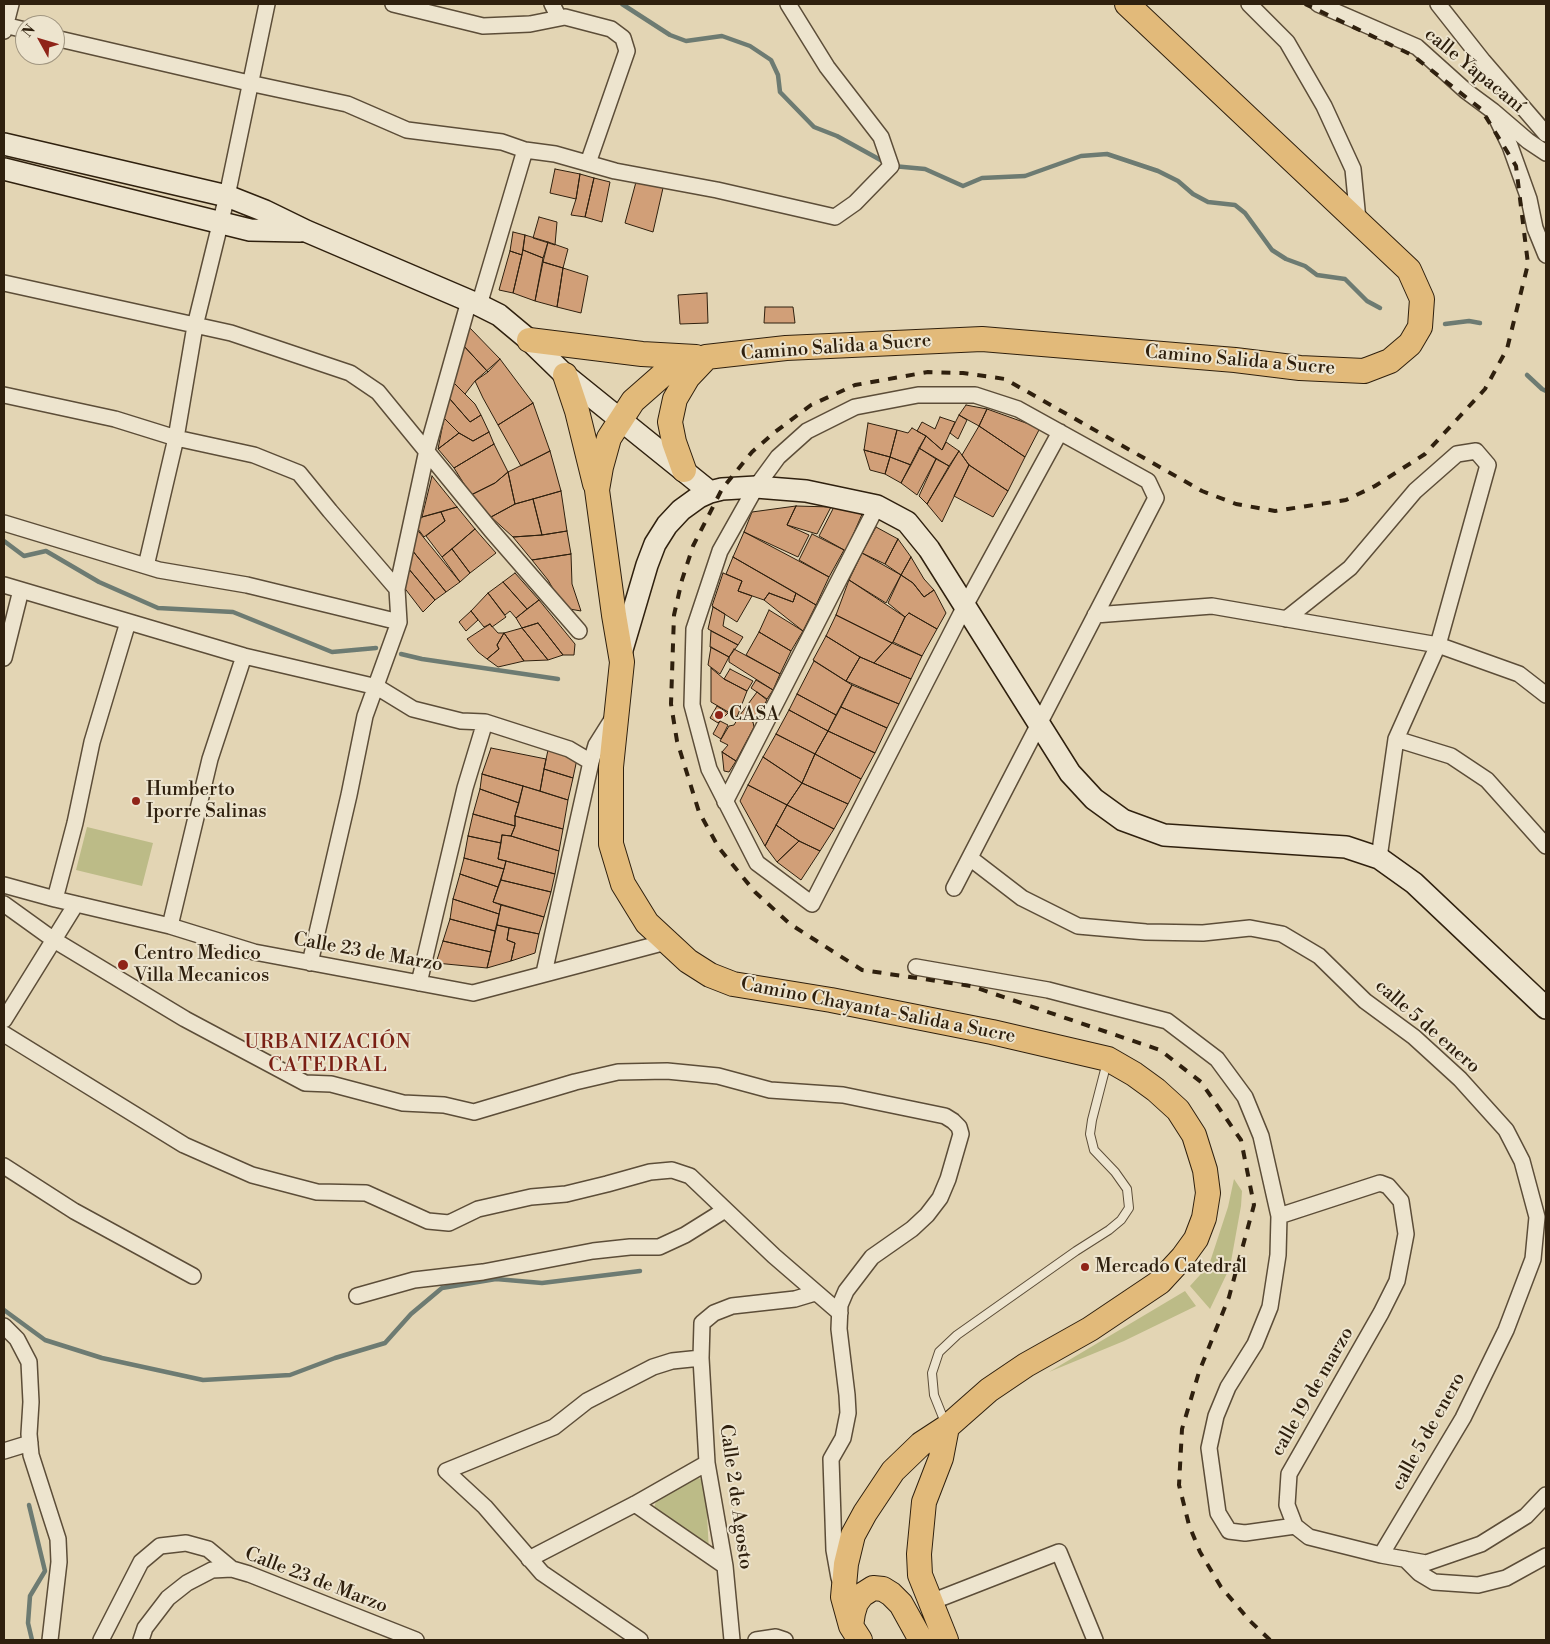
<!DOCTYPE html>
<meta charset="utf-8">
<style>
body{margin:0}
#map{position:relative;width:1550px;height:1644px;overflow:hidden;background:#e3d5b4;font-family:"Libre Bodoni",serif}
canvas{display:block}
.frame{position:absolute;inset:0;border:5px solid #2f200e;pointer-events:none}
.north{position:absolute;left:15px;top:15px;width:50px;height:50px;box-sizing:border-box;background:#ede4ce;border:1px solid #a19681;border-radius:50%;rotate:309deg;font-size:14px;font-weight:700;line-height:20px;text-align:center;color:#2f200e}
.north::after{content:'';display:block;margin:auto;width:18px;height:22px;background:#8f2418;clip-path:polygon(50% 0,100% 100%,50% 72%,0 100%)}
</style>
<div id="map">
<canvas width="1550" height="1644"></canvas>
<div class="frame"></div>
<div class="north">N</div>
</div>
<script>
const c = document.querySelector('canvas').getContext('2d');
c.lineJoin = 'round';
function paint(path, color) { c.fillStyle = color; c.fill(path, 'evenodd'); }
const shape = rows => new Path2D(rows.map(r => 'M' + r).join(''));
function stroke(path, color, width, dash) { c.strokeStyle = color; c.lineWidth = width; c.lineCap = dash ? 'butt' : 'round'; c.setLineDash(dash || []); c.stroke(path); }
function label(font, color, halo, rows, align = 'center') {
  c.font = font + ' "Libre Bodoni",serif'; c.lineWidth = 4; c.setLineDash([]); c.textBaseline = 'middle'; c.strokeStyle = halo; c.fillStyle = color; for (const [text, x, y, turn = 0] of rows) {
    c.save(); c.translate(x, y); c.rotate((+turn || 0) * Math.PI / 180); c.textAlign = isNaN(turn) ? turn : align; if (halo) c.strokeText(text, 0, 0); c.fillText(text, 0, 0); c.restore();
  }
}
const green = shape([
 [87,827,153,843,142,886,76,870],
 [1234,1179,1242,1191,1241,1206,1230,1267,1210,1309,1190,1286,1209,1265,1228,1207],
 [1185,1291,1196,1306,1124,1341,1049,1372],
 [698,1478,705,1480,709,1551,656,1511,654,1508,657,1498]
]);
const stream = shape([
 [622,4,670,35,686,41,722,36,750,46,771,60,778,75,780,92,814,127,837,136,886,163],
 [893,166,925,169,963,186,982,178,1025,176,1081,156,1107,154,1158,171,1178,181,1193,194,1208,202,1235,205,1245,213,1272,250,1286,259,1305,266,1317,275,1345,279,1367,301,1380,308],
 [1445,324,1469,321,1480,323],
 [1527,375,1542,389,1546,391],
 [4,541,24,556,46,551,99,582,158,608,233,612,332,652,376,648],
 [401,654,422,659,558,679],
 [4,1310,45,1340,102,1358,203,1380,290,1375,335,1358,385,1343,411,1314,442,1288,496,1279,542,1283,640,1271],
 [29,1505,45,1571,30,1596,28,1623,32,1640]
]);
const building = shape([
 [555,169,580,174,576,199,550,193,555,169],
 [580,174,594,178,585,217,571,215,576,199,580,174],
 [594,178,610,182,602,222,585,217,594,178],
 [636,182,663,188,653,232,625,223,636,182],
 [539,217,557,222,555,245,533,238,539,217],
 [513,232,525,235,522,255,510,251,513,232],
 [525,235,548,242,543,258,523,250,525,235],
 [548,242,568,249,563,268,543,262,548,242],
 [523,250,543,258,535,301,513,293,523,250],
 [510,251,522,255,513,293,499,290,510,251],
 [543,262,563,268,557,307,535,301,543,262],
 [563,268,588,276,581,313,557,307,563,268],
 [707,293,708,323,680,324,678,295,707,293],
 [765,307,793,307,795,323,764,323,765,307],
 [468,326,500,359,488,372,462,344,468,326],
 [462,344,488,372,475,381,465,394,452,381,462,344],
 [500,359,533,403,498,425,483,398,475,381,500,359],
 [452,381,475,404,481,415,470,422,449,398,452,381],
 [449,398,470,422,481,415,489,432,473,441,459,433,444,418,449,398],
 [533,403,550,451,521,466,498,425,533,403],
 [966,405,987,409,979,426,959,415,966,405],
 [987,409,1040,428,1025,457,979,426,987,409],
 [959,415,967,420,958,439,950,433,959,415],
 [940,417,955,422,942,450,926,436,917,431,922,422,935,429,940,417],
 [444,418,459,433,438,449,444,418],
 [868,423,897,430,890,457,864,450,868,423],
 [979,426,1025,457,1008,491,969,465,962,455,979,426],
 [912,428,926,436,911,465,890,457,897,430,908,433,912,428],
 [489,432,494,444,454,468,438,449,459,433,473,441,489,432],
 [926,436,942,450,946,442,959,451,949,466,919,448,926,436],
 [494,444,508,472,495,483,471,495,454,468,494,444],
 [919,448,936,459,917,495,901,483,919,448],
 [864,450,890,457,885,474,870,470,864,450],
 [550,451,561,491,515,504,508,472,550,451],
 [959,451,969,465,942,522,927,504,959,451],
 [890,457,911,465,901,483,885,474,890,457],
 [936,459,949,466,927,504,919,496,936,459],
 [969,465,1008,491,993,517,954,496,969,465],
 [508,472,515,504,491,517,471,495,495,483,508,472],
 [432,476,457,507,422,517,432,476],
 [561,491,567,531,542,535,533,499,561,491],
 [533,499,542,535,513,537,491,517,515,504,533,499],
 [835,505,863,512,846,551,819,536,835,505],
 [796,506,831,507,817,534,787,525,796,506],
 [796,506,787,525,809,535,798,557,744,532,752,512,796,506],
 [457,507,475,529,442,557,426,536,445,521,441,512,457,507],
 [441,512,445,521,424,537,415,525,422,517,441,512],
 [415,527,460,582,446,592,412,550,415,527],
 [876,527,898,539,885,564,862,553,876,527],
 [475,529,496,553,470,573,452,549,475,529],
 [567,531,571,554,532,560,513,537,542,535,567,531],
 [744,532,829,577,816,605,733,557,744,532],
 [812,534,844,550,829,577,799,560,812,534],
 [898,539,911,557,901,575,885,564,898,539],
 [452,549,470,573,460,582,442,557,452,549],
 [412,550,446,592,435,600,408,568,412,550],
 [862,553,901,575,886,603,849,580,862,553],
 [571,554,572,584,581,611,564,608,548,580,532,560,571,554],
 [733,557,796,593,793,602,769,593,764,600,738,591,742,581,726,574,733,557],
 [911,557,924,579,934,590,924,597,913,583,901,575,911,557],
 [408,568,435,600,423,612,403,586,408,568],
 [515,573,539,600,527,609,503,582,515,573],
 [723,573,742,581,738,591,752,596,737,622,712,606,723,573],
 [901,575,913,583,924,597,934,590,946,613,937,629,909,613,905,617,888,603,901,575],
 [849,580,905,617,893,642,892,643,836,615,849,580],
 [503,582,527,609,516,618,510,611,505,615,488,593,503,582],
 [488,593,506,617,492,627,490,624,484,627,471,611,488,593],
 [769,593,793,602,796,593,816,605,803,631,764,600,769,593],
 [539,600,575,644,574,655,563,655,538,623,522,628,516,618,539,600],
 [713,607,725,614,723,626,743,637,738,645,708,629,713,607],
 [769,610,803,631,791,651,759,632,769,610],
 [471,611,478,620,466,631,459,622,471,611],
 [909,613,937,629,922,656,893,642,905,617,909,613],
 [836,615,892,643,874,663,860,657,826,636,836,615],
 [538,623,563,655,548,660,522,628,538,623],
 [490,624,498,633,504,633,497,645,499,649,487,659,478,652,467,639,490,624],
 [522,628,548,660,524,661,504,633,522,628],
 [711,631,738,645,729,657,710,647,711,631],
 [759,632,791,651,780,674,746,655,759,632],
 [504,633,524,661,498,667,487,659,499,649,497,645,504,633],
 [826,636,860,657,846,681,813,660,826,636],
 [892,643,922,656,911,679,874,663,892,643],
 [711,647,729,657,720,674,708,665,711,647],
 [734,649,780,674,773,690,729,662,729,657,734,649],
 [860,657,911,679,899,704,846,681,860,657],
 [814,661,852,685,836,715,797,694,814,661],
 [711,668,724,679,747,691,737,717,711,702,711,668],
 [730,669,753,681,747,691,724,679,730,669],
 [756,680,773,690,767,699,751,688,756,680],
 [852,685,899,704,887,728,841,707,852,685],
 [757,692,767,700,753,722,740,715,757,692],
 [797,694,836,715,828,731,789,710,797,694],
 [717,706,728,713,718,723,710,718,717,706],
 [841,707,887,728,875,753,828,731,841,707],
 [789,710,828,731,815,754,776,734,789,710],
 [740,715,753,722,754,727,736,761,722,752,728,745,720,741,729,726,734,725,740,715],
 [720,721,728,725,721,739,713,734,720,721],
 [828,731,875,753,861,779,815,754,828,731],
 [776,734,815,754,802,783,763,757,776,734],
 [491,748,546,759,540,791,482,774,491,748],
 [548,750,577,759,573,778,544,769,548,750],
 [722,752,736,761,729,772,724,771,722,752],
 [815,754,861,779,848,804,802,783,815,754],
 [763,757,802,783,787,805,748,785,763,757],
 [544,769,573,778,568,800,540,791,544,769],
 [482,774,523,786,519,803,480,789,482,774],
 [802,783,848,804,834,829,787,805,802,783],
 [748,785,787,805,765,846,740,801,748,785],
 [523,786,568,800,563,829,515,816,523,786],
 [480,789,519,803,515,816,515,826,473,814,480,789],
 [787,805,834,829,820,851,799,841,776,825,787,805],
 [473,814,515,826,511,836,502,835,501,843,468,836,473,814],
 [515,816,563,829,559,851,511,836,515,826,515,816],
 [776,825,799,841,777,862,765,846,776,825],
 [502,835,511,836,559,851,555,874,498,859,502,835],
 [468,836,501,843,498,859,506,861,504,869,464,858,468,836],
 [799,841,820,851,801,880,777,862,799,841],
 [464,858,504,869,498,887,460,874,464,858],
 [506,861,555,874,551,892,501,880,506,861],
 [460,874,498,887,493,902,501,905,499,914,453,899,460,874],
 [501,880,551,892,544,917,493,902,501,880],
 [453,899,499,914,495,931,450,919,453,899],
 [501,905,544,917,539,934,497,925,501,905],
 [450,919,495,931,491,952,443,941,450,919],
 [497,925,509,928,507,940,515,943,511,961,487,968,497,925],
 [509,928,539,934,535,953,511,961,515,943,507,940,509,928],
 [443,941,491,952,487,968,436,963,443,941]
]);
const lane = shape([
 [946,1425,934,1395,932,1373,939,1352,957,1335,1076,1251,1109,1230,1121,1220,1129,1208,1127,1189,1115,1172,1094,1150,1090,1134,1092,1120,1107,1062]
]);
const street = shape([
 [393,4,483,26,530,24,565,17,611,29,623,38,627,51,588,163],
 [552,4,559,18],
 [1249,4,1287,42,1324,106,1353,169,1358,220],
 [1318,4,1417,47,1466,91,1493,111,1528,141,1546,153],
 [1438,4,1483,61,1546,134],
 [4,25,25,30],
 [4,31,11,4],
 [55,38,249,83,347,104,407,130,502,142,525,150,555,154,615,171,717,190,835,217,855,203,891,166,881,137,827,67,788,4],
 [1496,117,1510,146,1529,199,1535,228,1546,255],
 [4,283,231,333,350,373,378,392,491,530,579,631],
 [479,305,525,150],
 [4,395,115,419,176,438,254,455,299,473,330,511,397,589,399,622,365,716,349,795,310,963],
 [4,523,159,570,247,585,399,622],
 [146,566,176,438,195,326,227,196,267,4],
 [4,585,244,656,377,687,413,709,461,721,485,722,569,749,591,762],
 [397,589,427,450,469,301],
 [1095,615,1212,606,1438,645,1519,674,1546,695],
 [1286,619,1350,568,1415,491,1457,454,1476,451,1488,465,1438,645,1396,739,1379,858],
 [4,658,21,590],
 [1396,739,1451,756,1487,780,1546,846],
 [725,802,877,506],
 [970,858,1022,898,1078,926,1146,932,1203,933,1250,928,1282,934,1319,956,1365,1001,1414,1037,1460,1079,1506,1130,1522,1161,1537,1217,1533,1259,1506,1330,1463,1418,1381,1555],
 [4,885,55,899,170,926,254,952,473,993,666,942],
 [954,888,1156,498,1148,481,1018,409,975,395,918,395,855,407,807,431,778,457,756,487,720,551,694,629,692,705,709,769,757,863,812,904,965,606,1060,432],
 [55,899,75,823,92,742,128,622],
 [4,904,54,940,185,1019,305,1083,331,1084,403,1103,444,1105,474,1112,575,1082,618,1072,667,1071,718,1076,770,1090,843,1095,945,1116,953,1121,959,1127,961,1134,948,1179,940,1198,927,1215,912,1229,872,1257,846,1291,840,1305,839,1329,847,1395,848,1413,843,1438,831,1459,834,1550,839,1578],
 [170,926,210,759,244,656],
 [916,967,1048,990,1167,1021,1217,1059,1245,1097,1261,1136,1279,1216,1278,1255,1270,1307,1255,1344,1228,1387,1216,1416,1209,1448,1218,1513,1229,1531,1245,1533,1295,1526],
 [544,973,591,762,596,745,613,718],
 [419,983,465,788,485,722],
 [4,1020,76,904],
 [4,1034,184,1145,252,1175,317,1192,366,1193,428,1221,449,1223,478,1209,531,1197,566,1194,607,1184,650,1172,672,1170,690,1176,774,1256,840,1313],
 [4,1166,74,1211,193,1276],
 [1279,1216,1380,1183,1388,1186,1401,1201,1406,1234,1397,1281,1381,1313,1289,1474,1287,1505,1295,1526,1309,1537,1381,1555,1426,1563,1481,1544,1526,1516,1546,1495],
 [357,1296,414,1280,483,1272,593,1251,630,1247,659,1247,685,1235,725,1210],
 [4,1326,17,1339,29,1362,31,1402,29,1434,31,1455,58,1539,59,1562,50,1640],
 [701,1358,707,1463,725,1566,732,1640],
 [4,1451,30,1443],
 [635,1504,725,1566],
 [529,1559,635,1504,707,1463],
 [1405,1559,1419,1573,1434,1582,1478,1585,1506,1578,1546,1556],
 [931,1602,1059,1552,1095,1640],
 [101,1640,141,1562,160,1546,186,1543,208,1549,232,1569],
 [141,1640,145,1628,168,1598,187,1583,212,1570,232,1569,249,1574,416,1640],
 [640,1640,542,1573,485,1507,446,1471,554,1427,587,1401,653,1367,672,1361,701,1358,702,1323,714,1313,732,1306,795,1299,815,1293],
 [756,1640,776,1637,785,1640]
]);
const secondary = shape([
 [4,144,227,196,265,211,306,231,479,305,499,315,529,340,565,375,710,492],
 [4,169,250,230,300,231],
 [622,657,621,653,647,565,655,544,667,525,681,510,699,497,710,492,722,489,756,487,806,491,877,506,907,522,929,549,1070,773,1094,799,1123,820,1164,835,1346,847,1379,858,1414,883,1546,1008]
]);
const primary = shape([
 [529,340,642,354,696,357],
 [565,375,577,411,595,484],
 [684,470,674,442,670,422,675,399,688,377,706,358],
 [851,1626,853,1613,856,1603,862,1595,873,1588,883,1589,891,1594,901,1604,921,1640],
 [860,1640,851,1626,843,1597,846,1564,853,1535,865,1513,893,1471,921,1444,947,1427,989,1390,1026,1365,1090,1329,1160,1282,1183,1257,1196,1239,1204,1218,1208,1193,1205,1170,1194,1135,1178,1110,1156,1090,1134,1074,1108,1059,992,1032,831,1000,733,984,710,975,688,961,647,923,623,884,611,844,611,767,622,662,614,615,597,490,601,467,609,438,633,401,666,372,706,357,786,348,982,339,1235,360,1300,368,1364,371,1390,361,1410,344,1420,327,1422,299,1409,270,1127,4],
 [946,1640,920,1575,919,1554,924,1502,941,1458,947,1427]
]);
const rail = shape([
 [1270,1640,1250,1621,1221,1587,1200,1552,1189,1525,1179,1485,1182,1429,1199,1372,1229,1297,1254,1205,1241,1140,1201,1082,1160,1050,971,986,862,970,790,924,755,892,719,848,699,812,677,741,671,704,674,615,682,580,693,546,722,489,752,452,775,432,811,405,855,385,928,372,963,373,1005,379,1202,491,1236,504,1275,511,1346,500,1375,486,1425,454,1485,389,1507,349,1528,264,1516,166,1481,109,1412,55,1305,4]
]);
const markers = [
 [719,715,5,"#8f2418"],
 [136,801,5,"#8f2418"],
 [123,965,6,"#8f2418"],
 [1085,1267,5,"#8f2418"]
];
const streetNames = [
 ["calle Yapacaní",1474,71,39],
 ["Camino Salida a Sucre",836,348,-4],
 ["Camino Salida a Sucre",1240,361,5],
 ["Calle 23 de Marzo",368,953,10],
 ["Camino Chayanta-Salida a Sucre",878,1011,11],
 ["calle 5 de enero",1427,1027,41],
 ["calle 19 de marzo",1313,1392,-60],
 ["calle 5 de enero",1429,1432,-61],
 ["Calle 2 de Agosto",735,1497,82],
 ["Calle 23 de Marzo",316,1581,21]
];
const poiNames = [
 ["CASA",729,715],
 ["Humberto",146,790],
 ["Iporre Salinas",146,812],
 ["Centro Medico",134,954],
 ["Villa Mecanicos",134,976],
 ["Mercado Catedral",1095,1267]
];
const neighbourhoodNames = [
 ["URBANIZACIÓN",328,1043],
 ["CATEDRAL",328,1066]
];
paint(green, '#bcbb87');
stroke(stream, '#6d7b72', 4.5);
paint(building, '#d19f78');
stroke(building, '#2f200e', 1);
stroke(lane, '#5c4d38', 10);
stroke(street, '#5c4d38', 18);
stroke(secondary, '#2f200e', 24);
stroke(primary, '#2f200e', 26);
stroke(lane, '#ede4ce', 8);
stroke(street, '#ede4ce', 15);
stroke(secondary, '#ede4ce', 21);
stroke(primary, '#e2ba7a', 24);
stroke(rail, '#2f200e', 4, [9, 9]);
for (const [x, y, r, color] of markers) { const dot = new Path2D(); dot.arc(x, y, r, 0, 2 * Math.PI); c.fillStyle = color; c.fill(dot); stroke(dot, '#ede4ce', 2); }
label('19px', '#2f200e', '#ede4ce', streetNames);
label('19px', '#2f200e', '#ede4ce', poiNames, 'left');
c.letterSpacing = '1px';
label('20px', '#7a1f14', '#ede4ce', neighbourhoodNames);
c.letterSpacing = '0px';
</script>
